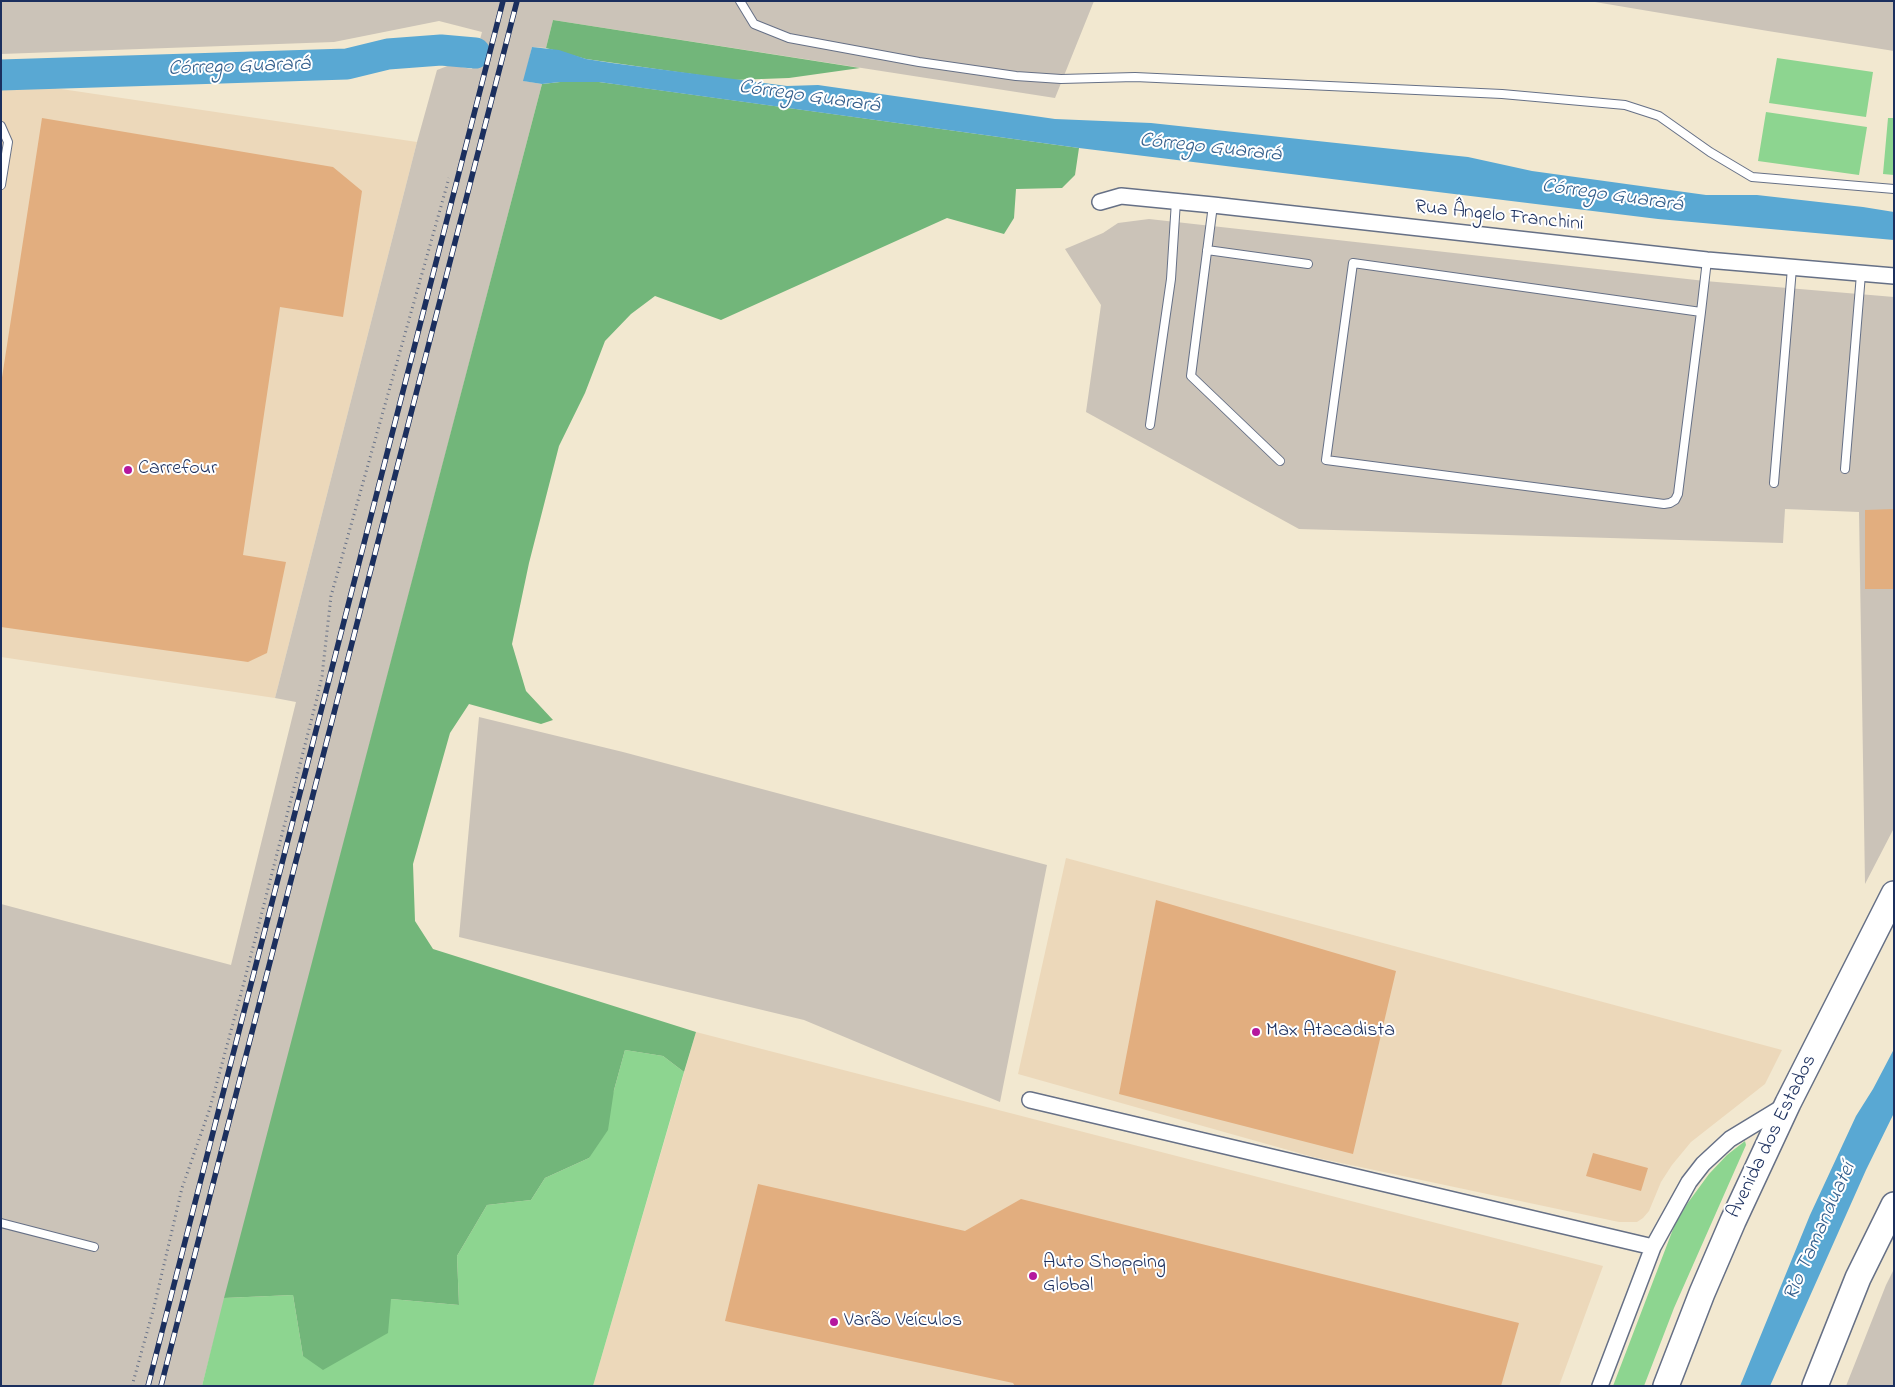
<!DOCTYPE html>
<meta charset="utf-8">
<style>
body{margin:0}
#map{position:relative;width:1895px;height:1387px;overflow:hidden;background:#f2e8d0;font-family:"Indie Flower",sans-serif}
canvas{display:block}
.frame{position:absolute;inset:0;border:2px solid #1b2f5e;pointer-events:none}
</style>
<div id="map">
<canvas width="1895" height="1387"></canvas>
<div class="frame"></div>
</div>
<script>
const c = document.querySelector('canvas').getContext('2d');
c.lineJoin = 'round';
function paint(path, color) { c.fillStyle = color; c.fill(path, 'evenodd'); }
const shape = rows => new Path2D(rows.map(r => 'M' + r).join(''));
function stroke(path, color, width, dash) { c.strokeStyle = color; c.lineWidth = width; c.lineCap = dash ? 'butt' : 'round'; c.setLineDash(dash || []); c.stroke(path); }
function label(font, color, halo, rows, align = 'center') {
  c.font = font + ' "Indie Flower",sans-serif'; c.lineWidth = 4; c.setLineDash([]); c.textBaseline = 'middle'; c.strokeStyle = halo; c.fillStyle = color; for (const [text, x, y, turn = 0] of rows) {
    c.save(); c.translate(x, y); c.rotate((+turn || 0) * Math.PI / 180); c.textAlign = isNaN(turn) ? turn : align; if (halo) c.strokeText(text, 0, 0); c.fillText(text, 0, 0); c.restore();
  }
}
const built = shape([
 [1,87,48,87,417,142,275,698,1,657],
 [1066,858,1782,1050,1765,1084,1691,1142,1672,1165,1661,1182,1649,1211,1643,1218,1637,1222,1619,1222,1313,1157,1018,1074],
 [696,1032,1603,1266,1559,1386,593,1386]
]);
const industrial = shape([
 [1,1,1094,1,1055,98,553,20,546,48,532,47,524,81,542,84,202,1386,1,1386,1,904,231,965,296,702,275,698,417,142,437,70,450,65,472,69,482,32,439,21,334,42,1,54],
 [1589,1,1894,1,1894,51,1768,31],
 [1149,219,1705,281,1894,297,1894,828,1865,884,1859,512,1785,509,1783,543,1299,529,1086,412,1101,305,1065,249,1103,233,1118,223],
 [479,717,623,752,1047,865,1000,1102,804,1020,459,937],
 [1894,1269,1894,1386,1846,1386,1886,1285]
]);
const green = shape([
 [1777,58,1873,72,1866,117,1769,103],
 [1766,112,1867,127,1859,175,1758,161],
 [1888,118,1894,118,1894,175,1883,174],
 [625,1050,663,1056,684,1072,593,1386,202,1386,224,1298,293,1295,303,1356,391,1299,459,1305,457,1256,487,1205,531,1200,545,1178,589,1158,614,1090],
 [1745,1141,1746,1145,1674,1308,1644,1386,1613,1386,1675,1224,1687,1204,1709,1174,1727,1155]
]);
const forest = shape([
 [553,20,860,68,789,78,734,80,586,59,546,48],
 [560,82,599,82,622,85,1079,148,1075,175,1062,188,1016,189,1014,218,1004,234,947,218,721,320,655,296,631,314,605,341,585,393,559,446,529,563,512,644,526,691,553,720,541,724,469,704,450,733,413,864,415,921,433,949,696,1032,684,1072,663,1056,625,1050,614,1090,608,1130,589,1158,545,1178,531,1200,487,1205,457,1256,459,1305,391,1299,388,1333,323,1370,303,1356,293,1295,224,1298,542,84]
]);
const water = shape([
 [532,47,559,50,586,59,612,63,787,86,818,85,1055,119,1151,123,1308,140,1468,157,1532,171,1706,195,1757,195,1863,207,1894,212,1894,240,1658,219,1079,148,599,82,560,82,542,84,523,81],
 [1894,1049,1894,1113,1866,1170,1770,1386,1740,1386,1810,1215,1856,1116,1873,1089]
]);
const river = shape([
 [1,75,347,64,388,54,441,50,475,53]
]);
const building = shape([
 [42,118,333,167,362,191,343,317,280,307,243,555,286,562,267,653,248,662,1,627,1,384],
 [1894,509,1894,589,1865,589,1865,510],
 [1156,900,1396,971,1353,1154,1119,1094],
 [1593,1153,1648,1168,1641,1191,1586,1176],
 [758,1184,965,1231,1021,1199,1519,1323,1501,1386,1015,1386,1013,1383,725,1321]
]);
const path = shape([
 [132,1386,154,1307,182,1188,210,1108,242,990,317,698,322,676,331,596,449,178]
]);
const service = shape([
 [740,1,754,24,789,38,919,62,1016,76,1061,79,1135,77,1502,94,1625,105,1659,116,1710,152,1752,177,1894,189],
 [1,126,8,142,1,185],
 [1213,205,1191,376,1280,461],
 [1207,250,1308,264],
 [1701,312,1353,263,1326,460,1664,504,1670,503,1675,500,1678,494,1701,312,1707,260],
 [1150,425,1171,279,1176,201],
 [1845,469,1861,274],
 [1774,483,1792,268],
 [1,1223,94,1247]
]);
const minor = shape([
 [1100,202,1121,196,1213,205,1707,260,1894,276],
 [1030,1100,1653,1247],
 [1600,1386,1653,1247,1689,1182,1703,1164,1730,1139,1786,1105]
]);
const trunk = shape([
 [1666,1386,1702,1293,1733,1221,1788,1103,1894,894],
 [1815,1386,1858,1278,1894,1205]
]);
const rail = shape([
 [148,1386,503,1],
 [161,1386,517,1]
]);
const markers = [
 [128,470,5,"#b5179e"],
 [1256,1032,5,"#b5179e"],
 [1033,1276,5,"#b5179e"],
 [834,1322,5,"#b5179e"]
];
const streetNames = [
 ["Rua Ângelo Franchini",1499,217,6],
 ["Avenida dos Estados",1773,1137,-64]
];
const poiNames = [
 ["Carrefour",138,470],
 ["Max Atacadista",1266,1032],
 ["Auto Shopping",1043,1264],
 ["Global",1043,1287],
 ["Varão Veículos",844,1322]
];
const waterNames = [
 ["Córrego Guarará",239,68,-2],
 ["Córrego Guarará",809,98,8],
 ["Córrego Guarará",1210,149,6],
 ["Córrego Guarará",1612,197,8],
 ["Rio Tamanduateí",1821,1232,-66]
];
paint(built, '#ecd8ba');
paint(industrial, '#cbc3b8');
paint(green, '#8dd590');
paint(forest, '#72b67a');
paint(water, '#59a8d3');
stroke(river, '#59a8d3', 31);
paint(building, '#e2ae7f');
stroke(service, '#667086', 10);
stroke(minor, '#667086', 18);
stroke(trunk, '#667086', 28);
stroke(path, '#667086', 3, [1, 4]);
stroke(service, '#fff', 8);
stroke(minor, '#fff', 15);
stroke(trunk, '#fff', 25);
stroke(rail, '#1b2f5e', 5.5);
stroke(rail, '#fff', 4, [11]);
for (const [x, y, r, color] of markers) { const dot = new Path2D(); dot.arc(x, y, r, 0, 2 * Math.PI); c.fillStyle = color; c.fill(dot); stroke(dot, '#fff', 2); }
label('20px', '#1b2f5e', '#fff', streetNames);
label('20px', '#1b2f5e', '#fff', poiNames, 'left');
label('italic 21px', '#345f8d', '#fff', waterNames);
</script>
